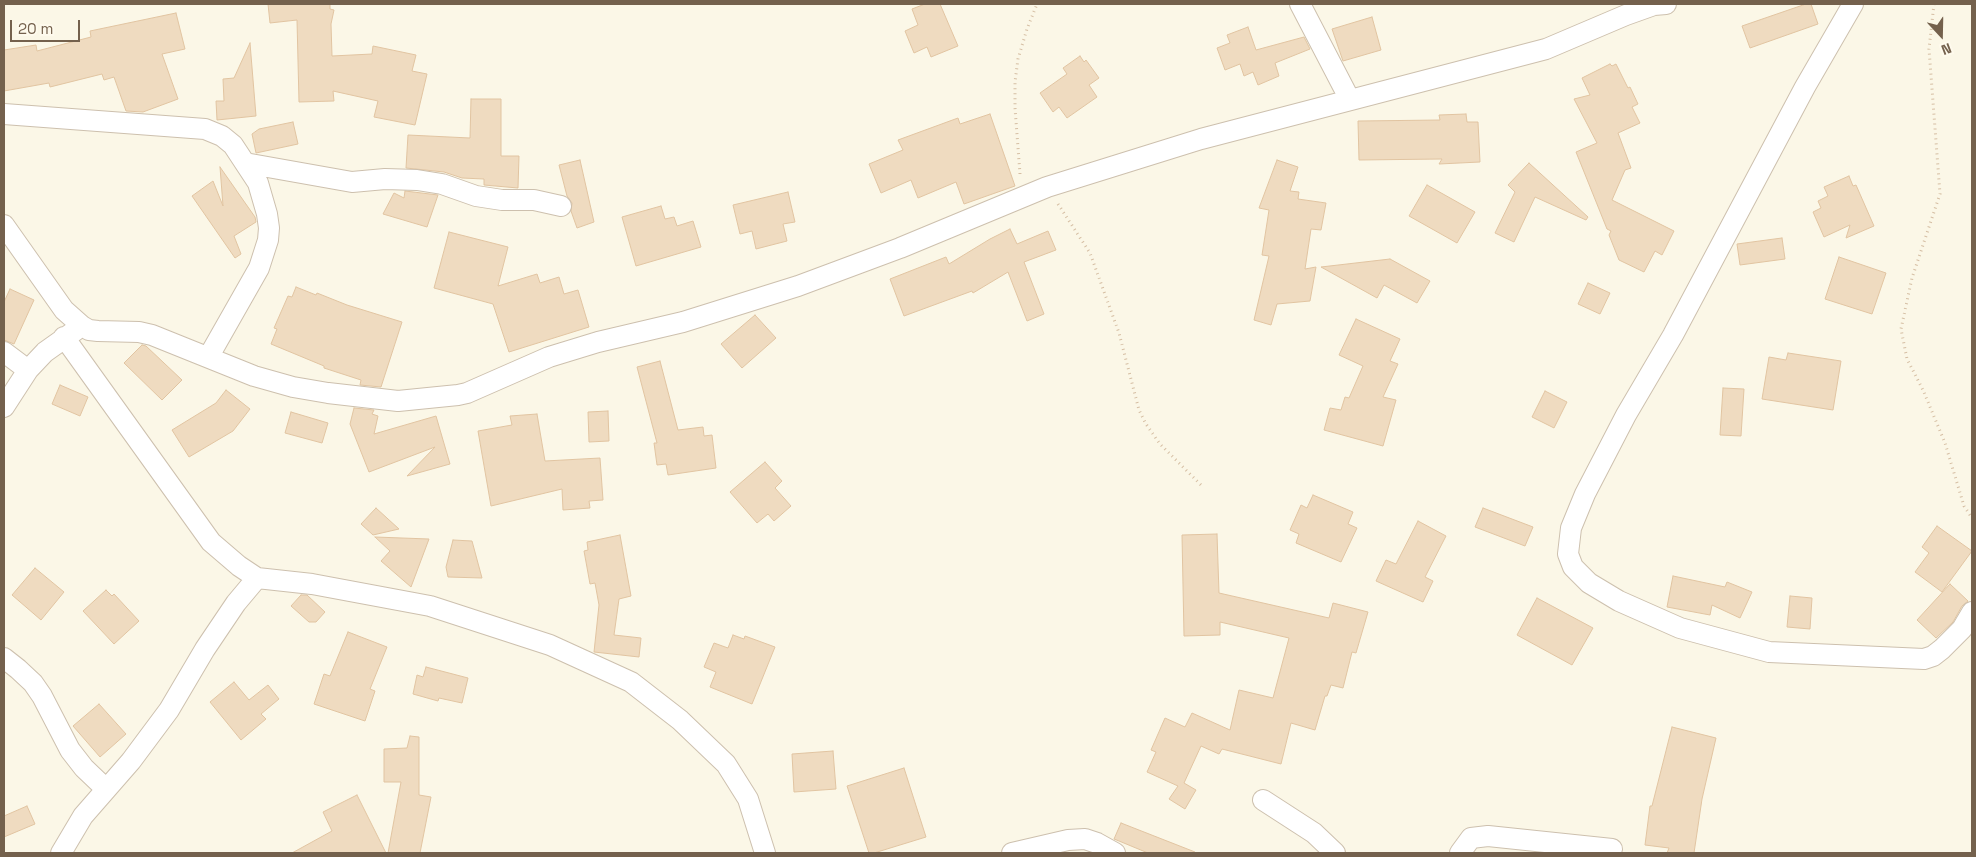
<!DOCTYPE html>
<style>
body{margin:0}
#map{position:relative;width:1976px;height:857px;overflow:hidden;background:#fbf7e7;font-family:"Space Grotesk",sans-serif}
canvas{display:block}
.frame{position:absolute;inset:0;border:5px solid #74614d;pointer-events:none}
.north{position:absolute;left:1916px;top:10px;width:50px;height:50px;-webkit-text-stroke:4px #fefaed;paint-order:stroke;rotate:159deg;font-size:14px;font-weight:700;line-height:20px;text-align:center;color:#74614d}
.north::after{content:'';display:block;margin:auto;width:18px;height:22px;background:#74614d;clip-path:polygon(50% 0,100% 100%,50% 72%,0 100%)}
.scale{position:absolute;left:10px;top:20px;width:70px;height:22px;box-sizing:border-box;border:2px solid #74614d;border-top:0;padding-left:6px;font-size:15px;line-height:18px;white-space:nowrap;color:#74614d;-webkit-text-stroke:4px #fefaed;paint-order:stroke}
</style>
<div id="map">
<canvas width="1976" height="857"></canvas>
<div class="frame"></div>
<div class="north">N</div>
<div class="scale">20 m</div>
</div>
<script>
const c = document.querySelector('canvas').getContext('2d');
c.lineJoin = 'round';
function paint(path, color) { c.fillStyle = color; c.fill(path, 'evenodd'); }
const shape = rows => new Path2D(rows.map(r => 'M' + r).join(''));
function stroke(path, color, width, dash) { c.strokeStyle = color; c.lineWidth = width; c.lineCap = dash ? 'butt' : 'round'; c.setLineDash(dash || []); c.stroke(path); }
const building = shape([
 [268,4,330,4,330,9,334,10,331,24,332,56,372,54,373,46,416,55,412,71,427,74,415,125,374,117,378,101,333,91,334,101,299,102,297,20,270,23,268,4],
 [925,4,940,4,958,46,931,57,927,47,914,53,905,31,918,25,912,9,925,4],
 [1806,4,1811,4,1818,24,1750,48,1742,26,1806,4],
 [176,13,185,49,162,54,178,99,143,112,126,111,114,77,104,80,102,74,50,87,49,83,4,91,4,50,36,45,37,51,91,37,90,31,176,13],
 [1372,17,1381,50,1343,61,1332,29,1372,17],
 [1248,27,1256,50,1304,37,1310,49,1275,63,1279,76,1258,85,1253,72,1244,76,1240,64,1225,70,1217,48,1230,43,1227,35,1248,27],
 [250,43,256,116,217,120,216,101,224,101,223,79,234,78,250,43],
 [1080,56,1084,62,1086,60,1099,78,1089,85,1097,97,1067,118,1059,107,1053,112,1040,93,1067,74,1063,68,1080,56],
 [1610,64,1612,66,1616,64,1628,88,1630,87,1638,104,1632,107,1640,123,1618,133,1631,168,1625,170,1612,200,1674,231,1662,255,1655,251,1644,272,1619,260,1609,235,1611,231,1607,229,1576,152,1597,143,1574,99,1590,95,1582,78,1610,64],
 [471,99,501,99,501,156,519,156,518,188,484,185,484,179,462,178,444,172,406,168,408,135,470,138,471,99],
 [990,114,1015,186,964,204,956,182,918,198,911,180,881,193,869,164,903,150,898,140,958,118,960,124,990,114],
 [1466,114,1467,122,1478,122,1480,162,1439,164,1442,159,1359,160,1358,121,1440,120,1439,115,1466,114],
 [293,122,298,144,256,153,252,134,259,129,293,122],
 [580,160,594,222,577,228,571,211,572,203,567,196,559,165,580,160],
 [1277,160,1298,167,1290,191,1299,192,1298,199,1326,203,1321,230,1311,229,1305,269,1316,267,1310,301,1277,304,1271,325,1254,320,1269,256,1262,255,1269,210,1259,208,1277,160],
 [1529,163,1588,217,1586,220,1535,197,1514,242,1495,233,1515,192,1508,185,1529,163],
 [220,167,255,217,256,222,234,236,241,254,235,258,192,196,213,181,223,206,220,167],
 [1849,176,1853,186,1856,185,1874,226,1846,238,1850,225,1824,237,1813,212,1821,208,1818,201,1828,196,1824,187,1849,176],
 [1427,185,1475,212,1457,243,1409,216,1427,185],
 [405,191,438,195,427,227,383,214,394,193,404,198,405,191],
 [788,192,795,222,783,224,787,241,756,249,752,231,740,234,733,205,788,192],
 [661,206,665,219,674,217,677,226,693,221,701,247,636,266,622,217,661,206],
 [1010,229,1017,244,1048,231,1056,250,1024,262,1044,314,1027,321,1008,272,973,293,972,291,904,316,890,279,946,257,949,264,990,239,1010,229],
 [449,232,508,247,498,286,537,274,540,283,559,277,564,294,578,290,589,327,509,352,493,304,434,288,449,232],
 [1782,238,1785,259,1740,265,1737,244,1782,238],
 [1839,257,1886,273,1872,314,1825,299,1839,257],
 [1390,259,1430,281,1417,303,1384,285,1377,298,1321,267,1390,259],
 [1588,283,1610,293,1600,314,1578,304,1588,283],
 [296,287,316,295,317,293,347,305,402,322,381,387,360,385,361,380,324,368,324,366,271,344,277,329,274,328,288,296,292,297,296,287],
 [10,289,34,300,14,344,4,340,4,302,10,289],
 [755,315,776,338,742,368,721,344,755,315],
 [1356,319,1400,339,1390,361,1398,364,1383,397,1396,400,1383,446,1324,430,1330,408,1341,410,1345,397,1349,398,1363,366,1339,355,1356,319],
 [142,345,146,346,182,380,162,400,124,363,142,345],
 [1788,353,1841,361,1833,410,1762,399,1769,357,1786,360,1788,353],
 [660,361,678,430,703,427,704,436,712,435,716,468,668,475,666,464,657,465,654,443,657,443,637,367,660,361],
 [60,385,88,397,80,416,52,404,60,385],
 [1723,388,1744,389,1741,436,1720,435,1723,388],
 [226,390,250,409,233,431,189,457,172,430,216,403,226,390],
 [1545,391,1567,402,1554,428,1532,417,1545,391],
 [354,408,374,410,372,414,378,416,374,434,436,416,450,464,407,476,435,447,369,472,350,424,354,408],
 [608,411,609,441,589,442,588,412,608,411],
 [291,412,328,423,322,443,285,433,291,412],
 [537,414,545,461,600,458,603,500,589,501,590,508,563,510,562,489,491,506,478,431,512,425,510,416,537,414],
 [765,462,782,481,775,488,791,506,774,521,768,514,757,523,730,492,765,462],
 [1313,495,1353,512,1348,524,1357,528,1341,562,1296,543,1299,534,1290,530,1301,505,1307,508,1313,495],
 [376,508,399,529,373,535,361,524,376,508],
 [1483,508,1533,527,1525,546,1475,527,1483,508],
 [1418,521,1446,536,1425,577,1433,581,1423,602,1376,581,1386,560,1396,564,1418,521],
 [1937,526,1972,551,1942,592,1915,572,1929,553,1922,547,1937,526],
 [1217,534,1219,593,1329,618,1333,603,1368,612,1356,653,1352,652,1343,688,1331,685,1327,696,1325,696,1315,730,1291,723,1281,764,1222,749,1219,754,1201,746,1184,783,1196,790,1185,809,1169,799,1178,786,1147,772,1156,752,1151,750,1165,718,1185,727,1192,713,1230,730,1239,690,1273,698,1289,638,1220,622,1220,635,1184,636,1182,535,1217,534],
 [620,535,631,596,619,599,614,635,641,638,639,657,594,652,599,605,595,583,590,584,584,551,588,550,587,542,620,535],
 [375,537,429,539,411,587,381,561,390,551,375,537],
 [453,540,472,541,482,578,448,577,446,567,453,540],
 [35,568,64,592,41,620,12,595,35,568],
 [1673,576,1725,587,1727,582,1752,592,1740,618,1712,605,1710,615,1667,607,1673,576],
 [1950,584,1968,601,1962,606,1953,622,1936,638,1917,620,1950,584],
 [106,590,112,596,114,594,139,621,114,644,83,611,106,590],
 [301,595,307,595,325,612,316,622,309,622,291,606,301,595],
 [1790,596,1812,598,1810,629,1787,627,1790,596],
 [1537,598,1593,628,1572,665,1517,635,1537,598],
 [348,632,387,647,370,689,375,691,365,721,314,704,324,674,330,676,348,632],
 [733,635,744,639,745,636,775,647,752,704,710,687,716,672,704,667,714,643,728,648,733,635],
 [426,667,468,678,462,703,439,698,438,701,413,694,417,675,423,677,426,667],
 [234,682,249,700,268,685,279,699,261,714,266,719,241,740,210,702,234,682],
 [99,704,126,734,100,757,73,726,99,704],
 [1672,727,1716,738,1702,799,1694,853,1667,853,1669,848,1645,845,1650,806,1652,806,1672,727],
 [410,736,419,737,419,795,431,797,420,853,388,853,401,782,384,782,384,749,407,748,410,736],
 [833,751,836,789,794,792,792,754,833,751],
 [904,768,926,837,874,853,869,853,847,786,904,768],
 [357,795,386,853,292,853,332,831,323,812,357,795],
 [27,806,35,824,4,837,4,816,27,806],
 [1121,823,1195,852,1194,853,1148,853,1119,841,1114,839,1121,823]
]);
const path = shape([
 [1934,4,1929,49,1940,194,1912,278,1901,329,1907,359,1923,390,1945,443,1964,506,1972,518],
 [1020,174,1015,108,1015,82,1018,59,1027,29,1037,4],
 [1058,204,1090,253,1119,333,1139,410,1146,424,1160,444,1203,487]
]);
const minor = shape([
 [1300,4,1350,100],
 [1853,4,1805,87,1673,335,1626,415,1585,494,1571,528,1568,554,1573,567,1589,583,1619,601,1680,628,1769,652,1924,659,1933,656,1942,649,1962,629,1972,612],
 [4,114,205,129,222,136,233,145,258,183,267,214,269,228,268,240,259,268,209,356],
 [245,163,352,182,385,179,417,180,442,184,476,196,502,200,534,200,561,206],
 [4,225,64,310,82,326,89,330,98,331,139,332,152,335,254,376,293,387,328,393,398,401,458,395,467,393,549,357,598,342,683,322,798,286,900,248,1047,187,1201,139,1546,49,1626,15,1654,5,1666,4],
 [64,337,211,542,239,566,257,578,312,584,430,606,550,645,631,682,680,720,726,764,748,799,765,853],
 [4,352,28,370],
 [4,407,28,370,45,352,76,330],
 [4,658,18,669,33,683,42,696,70,750,84,768,106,789],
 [1263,800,1314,833,1335,853],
 [61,853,83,816,131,761,169,710,205,649,236,603,257,578],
 [1012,853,1068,840,1085,839,1097,843,1115,853],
 [1460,853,1471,838,1488,836,1612,849]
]);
paint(building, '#efdbc0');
stroke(building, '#e1c4a1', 1);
stroke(minor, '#cdc0ae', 22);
stroke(path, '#d5bea3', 3, [1, 4]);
stroke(minor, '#fff', 20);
</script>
